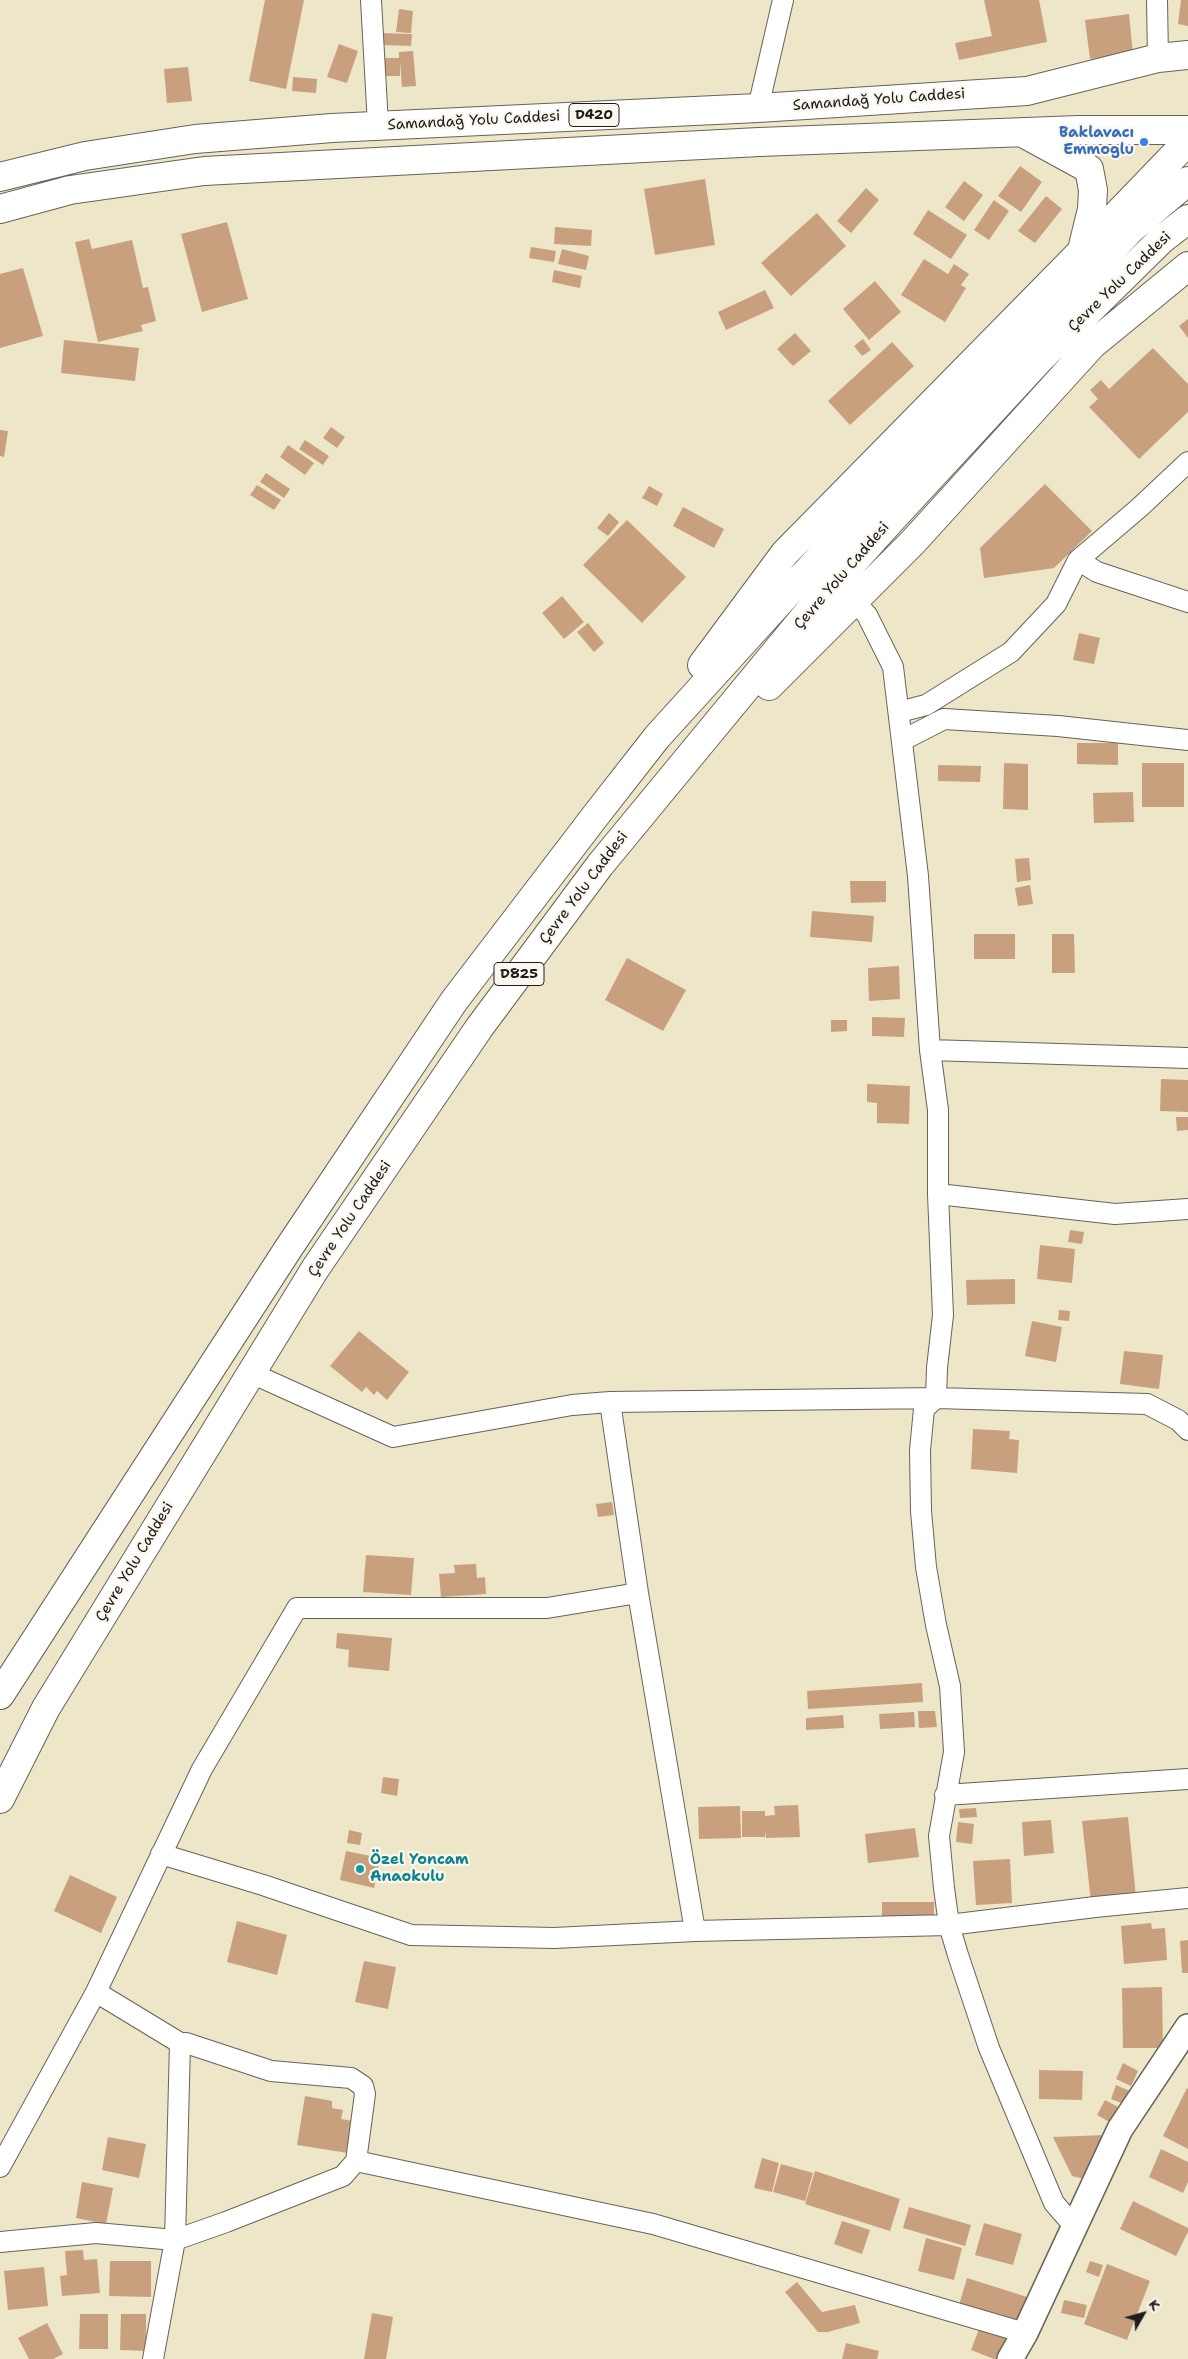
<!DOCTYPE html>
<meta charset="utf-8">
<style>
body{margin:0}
#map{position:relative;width:1188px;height:2359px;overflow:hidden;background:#eee6c8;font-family:"Shantell Sans",sans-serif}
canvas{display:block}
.north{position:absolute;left:1118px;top:2289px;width:50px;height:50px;-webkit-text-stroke:4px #fbf7ec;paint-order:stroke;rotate:52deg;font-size:14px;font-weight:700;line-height:20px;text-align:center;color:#1c1c1c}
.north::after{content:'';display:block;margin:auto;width:18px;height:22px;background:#1c1c1c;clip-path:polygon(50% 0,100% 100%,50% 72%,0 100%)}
</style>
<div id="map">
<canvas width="1188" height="2359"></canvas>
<div class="north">K</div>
</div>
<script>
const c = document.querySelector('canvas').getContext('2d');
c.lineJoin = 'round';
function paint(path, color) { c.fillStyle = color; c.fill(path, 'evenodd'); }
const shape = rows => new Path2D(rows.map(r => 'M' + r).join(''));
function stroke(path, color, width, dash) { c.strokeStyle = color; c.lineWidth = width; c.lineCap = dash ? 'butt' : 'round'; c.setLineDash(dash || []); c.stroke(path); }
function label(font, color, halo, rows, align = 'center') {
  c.font = font + ' "Shantell Sans",sans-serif'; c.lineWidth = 4.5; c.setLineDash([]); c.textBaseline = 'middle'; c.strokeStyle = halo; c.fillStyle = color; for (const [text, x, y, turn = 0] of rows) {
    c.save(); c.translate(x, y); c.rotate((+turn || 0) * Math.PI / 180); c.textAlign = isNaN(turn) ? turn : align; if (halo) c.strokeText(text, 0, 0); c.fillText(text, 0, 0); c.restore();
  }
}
const building = shape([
 [265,0,304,0,286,89,249,81],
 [984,0,1039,0,1047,42,959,60,955,43,992,36],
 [1181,0,1188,0,1188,26,1178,24],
 [399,9,413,11,411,33,396,32],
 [1129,14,1133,54,1090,59,1085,20],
 [381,33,412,34,411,46,380,45],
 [339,44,358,51,347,83,327,77],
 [413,51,416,86,402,87,400,61,400,76,385,76,385,58,399,58,399,52],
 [188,67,192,101,167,103,164,69],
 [293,77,317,79,316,93,292,91],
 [1020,166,1042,182,1021,212,998,196],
 [705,179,715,245,655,255,644,189],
 [964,181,983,195,964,221,945,207],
 [866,188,879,200,851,233,837,221],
 [1046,196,1062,209,1035,243,1018,231],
 [994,200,1009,211,989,240,974,230],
 [928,210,967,235,951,259,913,234],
 [817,213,846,246,791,296,761,263],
 [227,222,248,299,202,312,181,234],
 [555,227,592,230,591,246,554,244],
 [89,239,92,249,132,240,143,288,148,287,156,321,141,325,143,331,98,342,75,242],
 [531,247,556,251,554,262,529,258],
 [562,249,589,256,586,270,558,264],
 [924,259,948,274,954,264,969,274,961,285,966,288,945,322,901,295],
 [23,268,43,336,0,348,0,274],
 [554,270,582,276,580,288,552,282],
 [875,281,901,312,869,340,843,309],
 [765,290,774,308,726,330,718,312],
 [1188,319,1188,338,1179,326],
 [795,333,811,351,793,366,777,349],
 [863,339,871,350,862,356,854,346],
 [64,340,139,348,135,381,61,373],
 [892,342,914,366,850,425,828,401],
 [1153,348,1188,384,1188,412,1139,459,1089,407,1098,399,1090,390,1101,380,1109,389],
 [331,427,345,437,337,448,323,438],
 [0,430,8,431,4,457,0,456],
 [305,440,329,456,323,465,299,449],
 [288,445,314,463,305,475,280,457],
 [266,473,290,489,284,498,260,482],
 [1045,484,1092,531,1054,568,984,578,980,548],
 [257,485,281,500,274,510,250,495],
 [649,486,663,494,657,506,642,498],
 [683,507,724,529,714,548,673,526],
 [609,513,619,522,608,536,597,528],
 [627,520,686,577,642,623,583,565],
 [562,596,584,622,564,639,542,613],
 [588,623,604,643,594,652,577,632],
 [1079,633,1100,638,1094,664,1073,660],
 [1077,743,1118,743,1118,765,1077,764],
 [1004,763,1028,764,1028,810,1003,809],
 [1142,763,1184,763,1184,807,1142,807],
 [938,765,981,766,980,782,938,781],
 [1133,792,1134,822,1094,823,1093,793],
 [1029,858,1031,880,1017,882,1015,859],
 [850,881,886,881,886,902,851,903],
 [1030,885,1033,904,1018,906,1015,888],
 [812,911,874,916,872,942,810,937],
 [974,934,1015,934,1015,959,974,959],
 [1052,934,1074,934,1075,973,1052,973],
 [627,958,686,990,663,1031,605,1000],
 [899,966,900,999,869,1001,868,968],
 [872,1017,905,1018,904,1037,872,1036],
 [831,1020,847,1020,847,1031,831,1032],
 [1161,1079,1188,1080,1188,1112,1160,1111],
 [867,1084,910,1086,909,1124,877,1123,877,1103,867,1102],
 [1176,1117,1188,1117,1188,1130,1177,1131],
 [1070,1230,1084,1232,1082,1244,1068,1242],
 [1040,1245,1075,1249,1072,1283,1037,1279],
 [1015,1279,1015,1304,967,1305,966,1280],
 [1059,1310,1070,1311,1069,1321,1058,1320],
 [1032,1321,1062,1327,1056,1362,1025,1356],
 [359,1331,409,1372,387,1400,377,1391,374,1395,366,1387,362,1392,330,1366],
 [1124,1351,1163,1355,1159,1389,1120,1384],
 [973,1429,1010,1431,1009,1439,1019,1440,1017,1473,971,1469],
 [612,1502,614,1515,598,1517,596,1504],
 [366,1555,414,1558,411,1595,363,1592],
 [476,1564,477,1578,485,1577,486,1594,441,1597,439,1574,455,1573,454,1565],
 [337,1633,392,1638,389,1671,348,1667,349,1650,336,1648],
 [922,1683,923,1702,808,1709,807,1691],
 [918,1711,935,1711,937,1727,919,1728],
 [914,1712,915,1727,880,1729,879,1714],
 [843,1715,844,1728,806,1730,806,1718],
 [383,1777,399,1779,397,1796,381,1793],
 [798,1805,800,1837,766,1838,766,1831,765,1837,742,1837,742,1811,765,1811,765,1816,775,1815,774,1806],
 [740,1806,741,1838,699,1839,698,1807],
 [976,1808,977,1817,960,1818,959,1809],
 [1128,1817,1136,1897,1091,1902,1082,1821],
 [1051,1820,1054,1853,1024,1856,1022,1822],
 [958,1822,974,1824,972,1844,956,1842],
 [915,1828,919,1857,868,1863,865,1834],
 [349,1830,362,1833,360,1845,347,1843],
 [346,1851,380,1858,374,1888,340,1880],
 [1010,1859,1012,1903,976,1905,973,1861],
 [70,1875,117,1897,101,1933,54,1911],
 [882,1902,934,1902,934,1918,882,1919],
 [237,1921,287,1935,277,1975,227,1962],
 [1151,1923,1152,1929,1165,1928,1167,1960,1124,1964,1121,1926],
 [1188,1940,1188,1973,1182,1973,1180,1941],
 [364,1961,396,1967,388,2009,355,2002],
 [1162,1987,1163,2048,1123,2048,1122,1988],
 [1123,2063,1138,2071,1131,2086,1116,2079],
 [1039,2070,1083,2071,1082,2100,1039,2099],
 [1116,2085,1130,2091,1124,2104,1111,2099],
 [1187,2088,1188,2089,1188,2149,1163,2136],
 [305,2096,332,2101,332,2108,343,2110,341,2119,353,2121,348,2153,297,2145],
 [1105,2100,1122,2109,1113,2124,1097,2115],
 [1106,2135,1084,2179,1072,2176,1053,2137],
 [108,2137,146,2144,139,2178,102,2170],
 [1161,2149,1188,2162,1188,2182,1183,2193,1149,2177],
 [762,2158,779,2163,772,2192,754,2188],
 [781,2164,813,2173,805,2201,773,2192],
 [815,2171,900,2199,890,2231,805,2204],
 [82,2182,113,2188,106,2224,76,2218],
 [1133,2201,1188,2228,1188,2232,1176,2256,1120,2229],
 [909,2207,971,2225,965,2246,903,2228],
 [842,2221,870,2230,862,2254,834,2244],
 [984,2223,1022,2234,1013,2265,975,2255],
 [926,2238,962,2248,954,2280,918,2271],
 [83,2250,84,2260,97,2259,100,2293,62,2296,60,2276,67,2275,65,2251],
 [110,2261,151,2261,151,2297,109,2296],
 [1090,2261,1103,2265,1099,2277,1086,2272],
 [1107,2264,1150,2281,1127,2340,1084,2324],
 [44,2267,48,2306,8,2310,4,2271],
 [967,2278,1027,2297,1019,2323,959,2305],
 [797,2282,822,2312,855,2305,860,2323,828,2332,818,2332,785,2292],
 [1064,2300,1087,2305,1084,2318,1061,2313],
 [372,2313,393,2317,386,2359,364,2359],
 [80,2314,108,2314,108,2349,79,2349],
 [121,2314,146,2314,146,2351,120,2350],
 [47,2323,63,2354,53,2359,29,2359,18,2338],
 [981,2324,1010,2332,999,2359,994,2359,971,2350],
 [846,2343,879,2351,877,2359,842,2359]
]);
const minor = shape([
 [371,0,378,125],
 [1157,0,1158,58],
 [758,108,783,0],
 [1078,560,1097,572,1188,602],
 [853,600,867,615,893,667,918,876,930,1050,938,1110,938,1194,943,1315,937,1368,936,1398,924,1409,920,1450,921,1511,926,1567,936,1625,950,1686,954,1752,939,1836,944,1888,949,1925,958,1955,989,2048,1054,2203,1074,2226],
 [899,712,926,705,1011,652,1056,604,1078,560,1139,508,1188,462],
 [903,740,944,719,1058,726,1188,740],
 [930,1050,1188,1058],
 [938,1194,1115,1214,1188,1209],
 [251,1373,393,1437,572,1405,610,1402,936,1398,1147,1404,1178,1420,1188,1430],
 [610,1402,638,1593,695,1931],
 [945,1795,1188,1779],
 [161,1854,263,1885,411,1935,554,1938,695,1931,949,1925,1095,1907,1188,1898],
 [96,1992,180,2043,186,2043,271,2071,351,2078,363,2086,365,2094,356,2161],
 [0,2167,96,1992,202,1769,297,1608,547,1608,638,1593],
 [0,2242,96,2233,175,2240,226,2222,343,2176,356,2161,653,2224,1025,2333],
 [153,2359,175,2240,180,2043]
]);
const tertiary = shape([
 [1010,2359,1025,2333,1120,2129,1188,2027]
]);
const trunk = shape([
 [1023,133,1089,169,1093,190,1092,209,1082,250],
 [0,177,85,156,195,139,332,128,758,108,1027,91,1158,58,1188,55],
 [0,209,70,190,204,171,759,142,1079,130,1188,130],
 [702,665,785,553,1081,252,1188,141],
 [769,686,913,542,1092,345,1188,266],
 [0,1695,288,1249,454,1001,596,815,657,737,854,520,1131,229,1188,181],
 [0,1799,46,1708,315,1269,479,1028,600,865,817,602,892,519,1040,359,1161,240,1188,219]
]);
const markers = [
 [1144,142,5,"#3f7fe0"],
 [360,1869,5,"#0f9aa8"]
];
const shields = [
 [594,115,50],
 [519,974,50]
];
const shieldNames = [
 ["D420",594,115],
 ["D825",519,974]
];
const streetNames = [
 ["Samandağ Yolu Caddesi",879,100,-4],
 ["Samandağ Yolu Caddesi",474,121,-3],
 ["Çevre Yolu Caddesi",1120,282,-44],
 ["Çevre Yolu Caddesi",842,576,-49],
 ["Çevre Yolu Caddesi",584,888,-53],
 ["Çevre Yolu Caddesi",350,1219,-56],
 ["Çevre Yolu Caddesi",135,1562,-59]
];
const shopNames = [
 ["Baklavacı",1134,133],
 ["Emmoglu",1134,150]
];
const cultureNames = [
 ["Özel Yoncam",370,1860],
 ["Anaokulu",370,1877]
];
paint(building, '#c9a07d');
stroke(minor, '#666358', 22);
stroke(tertiary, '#666358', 28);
stroke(trunk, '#666358', 30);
stroke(minor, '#fff', 20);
stroke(tertiary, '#fff', 25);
stroke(trunk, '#fff', 28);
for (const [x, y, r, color] of markers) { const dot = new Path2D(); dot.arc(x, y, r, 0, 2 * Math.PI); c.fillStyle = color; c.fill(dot); stroke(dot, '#fbf7ec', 2); }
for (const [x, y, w] of shields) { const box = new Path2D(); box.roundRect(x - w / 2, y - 11.5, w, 23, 4); c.fillStyle = '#fbf7ec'; c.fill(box); stroke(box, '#1c1c1c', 1); }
label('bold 14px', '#1c1c1c', null, shieldNames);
label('15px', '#1c1c1c', '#fbf7ec', streetNames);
label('bold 15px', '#366cbe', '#fbf7ec', shopNames, 'right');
label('bold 15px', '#0d838f', '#fbf7ec', cultureNames, 'left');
</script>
